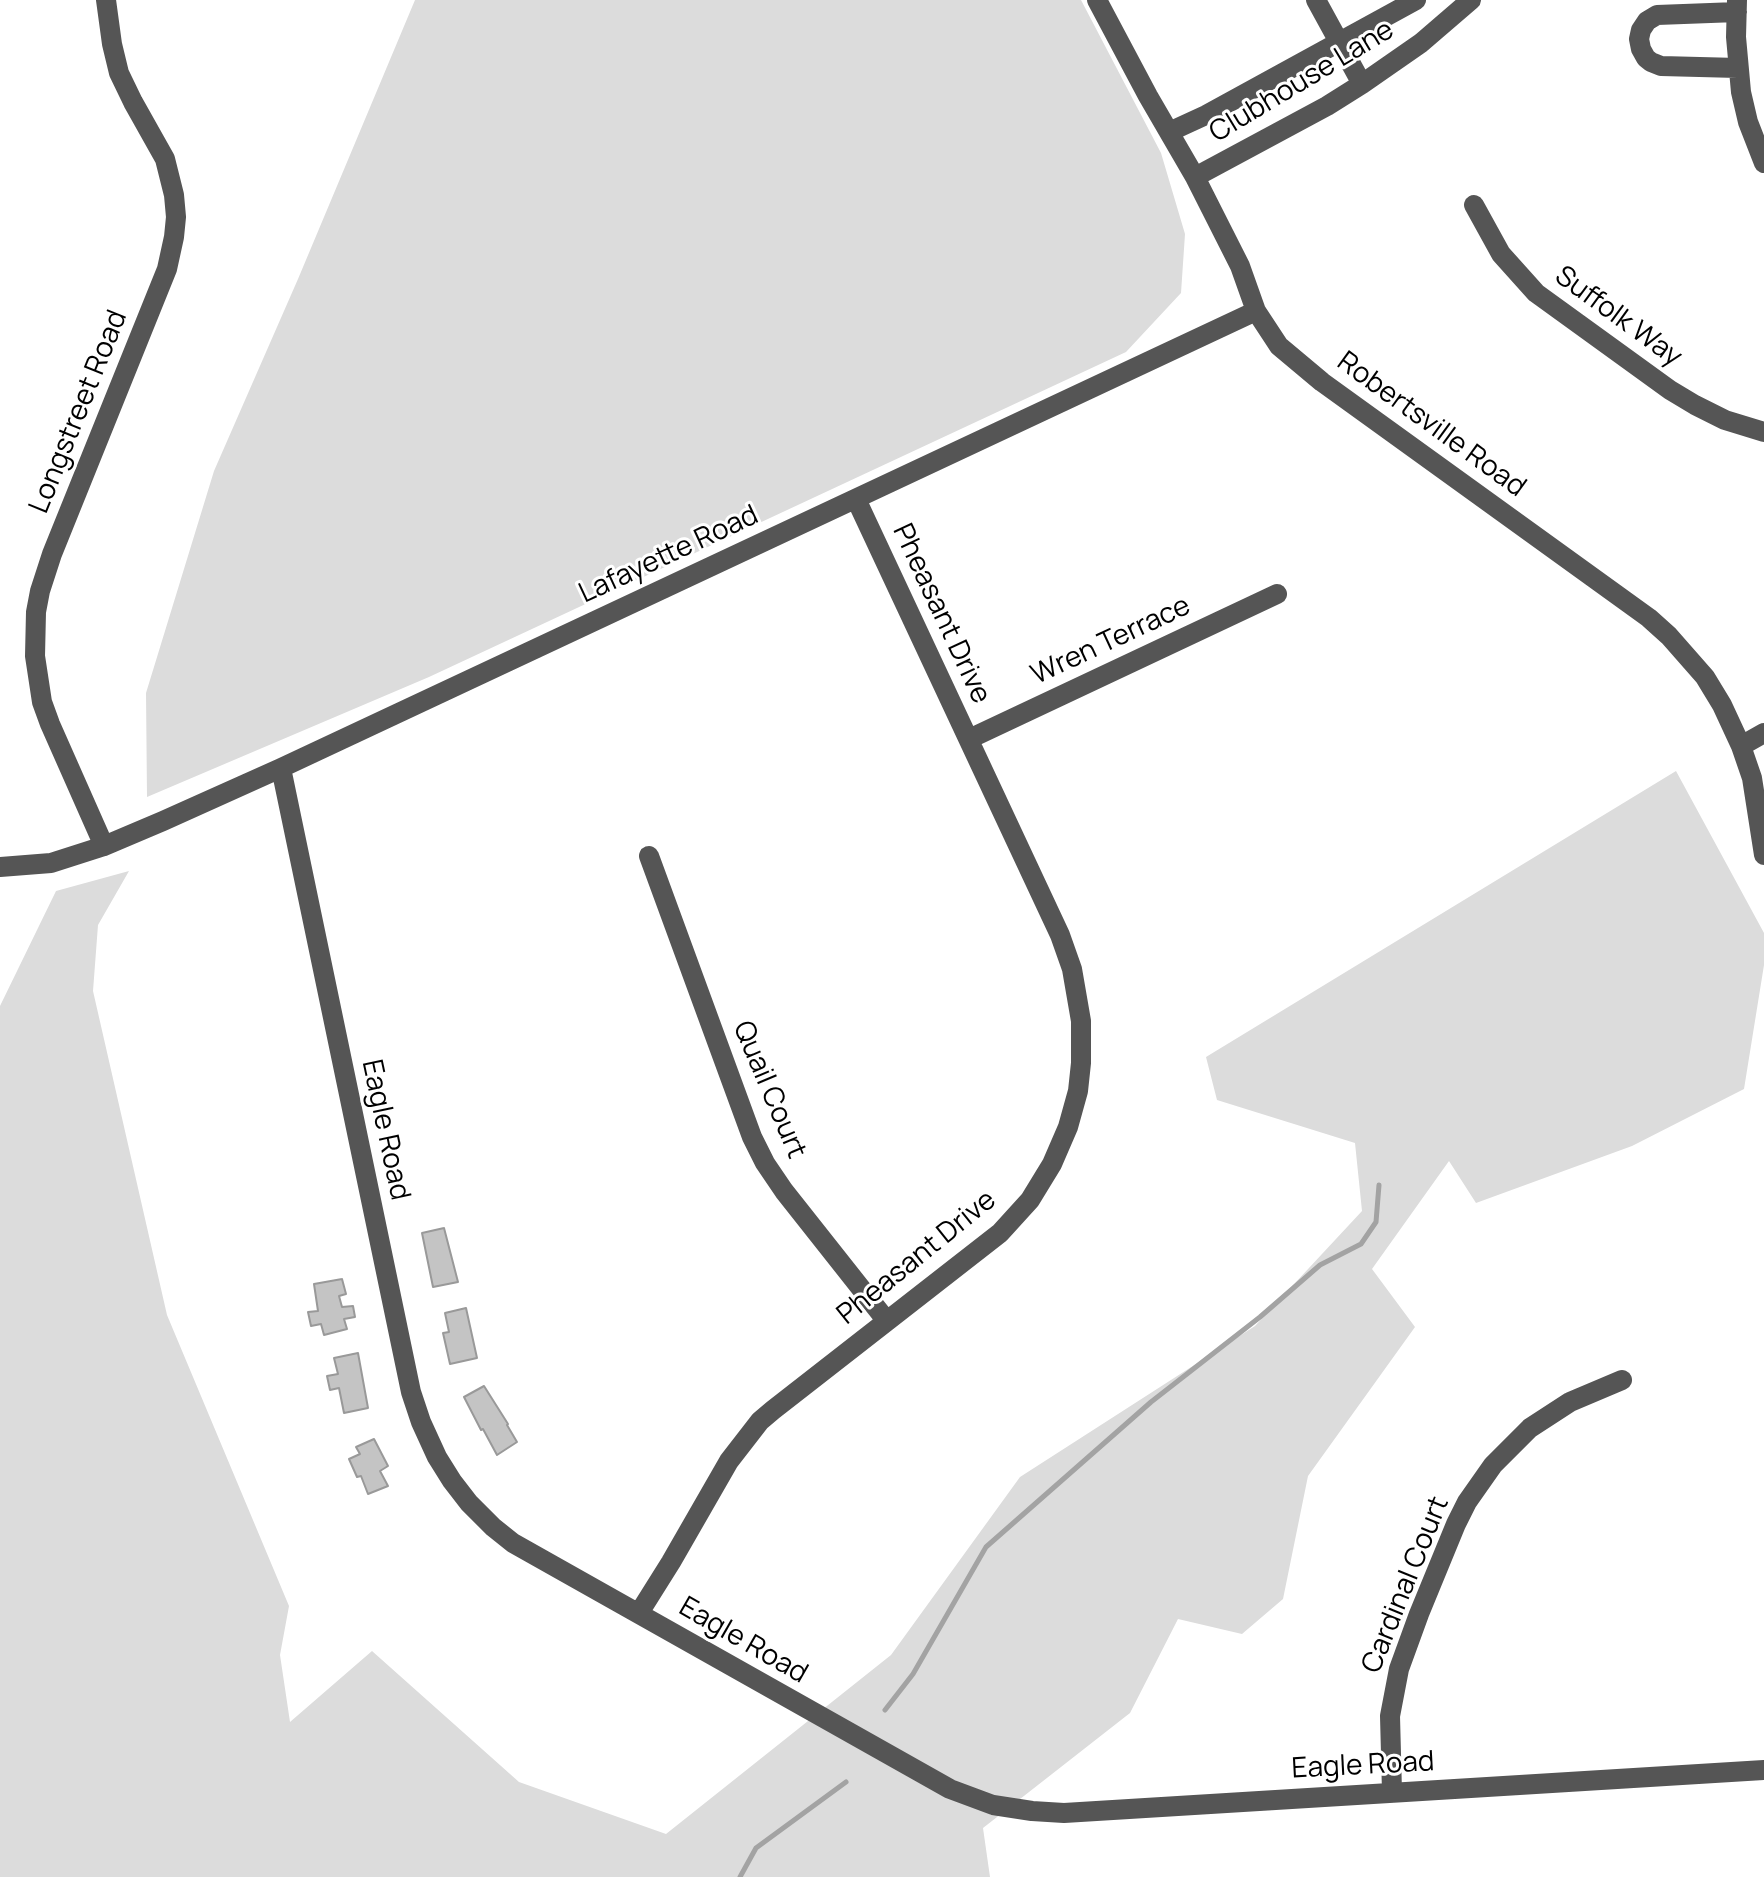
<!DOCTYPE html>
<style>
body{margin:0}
canvas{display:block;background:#fff}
</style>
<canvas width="1764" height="1877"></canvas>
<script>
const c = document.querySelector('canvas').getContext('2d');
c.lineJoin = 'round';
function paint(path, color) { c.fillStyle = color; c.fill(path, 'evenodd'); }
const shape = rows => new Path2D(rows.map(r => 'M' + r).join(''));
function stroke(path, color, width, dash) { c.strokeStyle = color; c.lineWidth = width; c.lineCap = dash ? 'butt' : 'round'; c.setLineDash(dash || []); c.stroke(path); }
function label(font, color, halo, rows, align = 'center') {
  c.font = font + ' Manrope,sans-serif'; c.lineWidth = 6; c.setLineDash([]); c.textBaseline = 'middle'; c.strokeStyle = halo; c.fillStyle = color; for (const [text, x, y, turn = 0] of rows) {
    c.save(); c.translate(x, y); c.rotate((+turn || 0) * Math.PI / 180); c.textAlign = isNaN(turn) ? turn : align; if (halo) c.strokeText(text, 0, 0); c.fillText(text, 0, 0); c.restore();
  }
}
const green = shape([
 [415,0,1081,0,1161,153,1185,234,1181,293,1126,352,429,677,147,797,146,693,214,471,298,279],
 [1676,771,1764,933,1764,965,1744,1089,1632,1146,1476,1203,1449,1161,1372,1269,1415,1327,1308,1476,1283,1599,1242,1634,1178,1619,1130,1713,983,1828,990,1877,0,1877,0,1006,56,891,129,871,98,925,93,991,167,1315,289,1606,280,1655,290,1722,372,1651,519,1782,666,1834,891,1655,1020,1477,1255,1326,1362,1211,1355,1143,1217,1100,1206,1057]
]);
const stream = shape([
 [885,1710,913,1674,986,1547,1151,1402,1260,1317,1320,1265,1361,1244,1376,1222,1379,1185],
 [740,1877,756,1848,846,1782]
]);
const building = shape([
 [444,1228,458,1282,433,1287,422,1233,444,1228],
 [342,1279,346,1294,339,1296,342,1307,353,1306,355,1317,344,1319,347,1329,324,1335,321,1324,311,1326,308,1312,318,1311,314,1284,342,1279],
 [466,1308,477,1358,450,1364,443,1333,449,1332,445,1313,466,1308],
 [358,1353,368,1408,344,1413,339,1388,330,1390,327,1376,338,1374,334,1358,358,1353],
 [484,1386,508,1424,507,1425,517,1442,497,1455,483,1429,481,1430,464,1397,484,1386],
 [374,1439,388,1466,380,1471,388,1486,368,1494,361,1476,357,1477,349,1459,360,1454,356,1447,374,1439]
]);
const minor = shape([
 [1097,0,1148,96,1195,177,1240,266,1256,311,1279,346,1322,382,1649,618,1669,636,1705,677,1722,705,1741,746,1752,778,1764,855],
 [1316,0,1362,84],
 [1737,0,1736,37,1741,92,1748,122,1764,163],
 [1737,12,1657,15,1647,21,1641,30,1639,39,1641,49,1646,58,1651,62,1661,66,1738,68],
 [1169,132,1206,115,1416,0],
 [1195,177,1327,106,1362,84,1421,43,1471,0],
 [1474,205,1501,254,1536,293,1670,390,1695,405,1725,420,1764,432],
 [969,739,1277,594],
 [1741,746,1764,733],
 [281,768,411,1392,421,1422,437,1457,452,1481,469,1503,493,1527,513,1543,950,1789,993,1805,1032,1811,1064,1813,1764,1770],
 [104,846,50,724,42,702,35,656,36,612,40,591,52,554,167,269,174,237,176,217,174,195,165,159,133,102,119,73,112,44,106,0],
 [649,856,752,1137,765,1163,784,1191,886,1320],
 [0,867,51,863,104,846,163,821,281,768,1256,311],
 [639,1613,671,1562,729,1461,760,1421,773,1410,1000,1233,1030,1200,1052,1164,1068,1127,1078,1091,1081,1063,1081,1021,1072,969,1060,935,856,499],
 [1392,1792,1390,1716,1399,1669,1419,1614,1456,1524,1467,1502,1493,1465,1530,1428,1570,1402,1622,1380]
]);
const streetNames = [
 ["Clubhouse Lane",1302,82,-31],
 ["Suffolk Way",1618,317,36],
 ["Longstreet Road",79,412,-68],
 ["Robertsville Road",1431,425,36],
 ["Lafayette Road",669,555,-25],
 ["Pheasant Drive",941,614,65],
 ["Wren Terrace",1111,641,-25],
 ["Quail Court",769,1090,67],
 ["Eagle Road",385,1130,78],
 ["Pheasant Drive",917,1258,-39],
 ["Cardinal Court",1406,1585,-68],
 ["Eagle Road",743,1641,30],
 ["Eagle Road",1363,1766,-3]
];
paint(green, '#dcdcdc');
stroke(stream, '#a3a3a3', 5);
paint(building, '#c4c4c4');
stroke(building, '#999', 2);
stroke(minor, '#555', 20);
label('28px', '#000', '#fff', streetNames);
</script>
